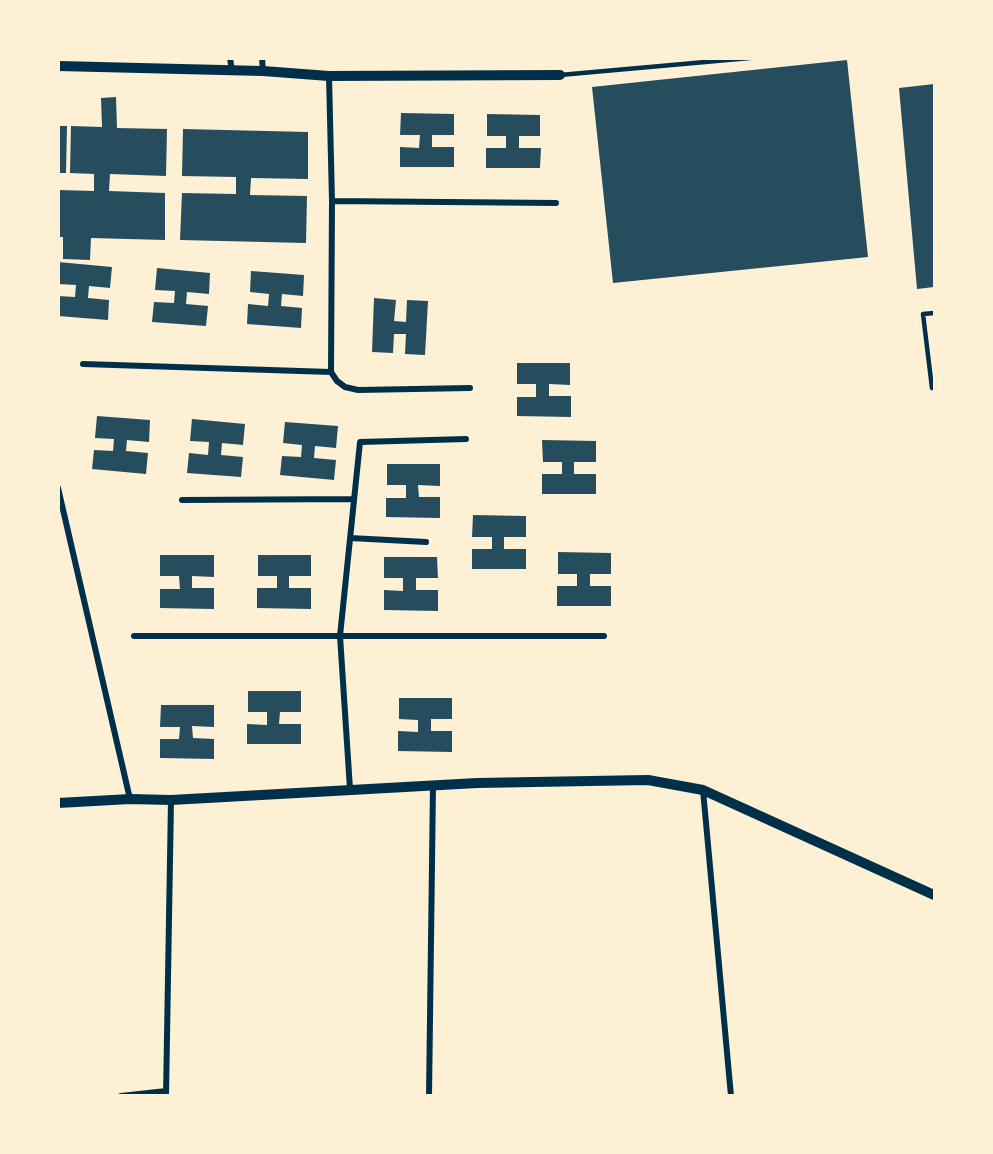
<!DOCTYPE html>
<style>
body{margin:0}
#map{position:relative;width:993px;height:1154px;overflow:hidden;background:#fdf0d5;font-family:Raleway,sans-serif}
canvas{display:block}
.frame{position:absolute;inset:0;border:60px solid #fdf0d5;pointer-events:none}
</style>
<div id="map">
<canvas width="993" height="1154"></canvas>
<div class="frame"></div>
</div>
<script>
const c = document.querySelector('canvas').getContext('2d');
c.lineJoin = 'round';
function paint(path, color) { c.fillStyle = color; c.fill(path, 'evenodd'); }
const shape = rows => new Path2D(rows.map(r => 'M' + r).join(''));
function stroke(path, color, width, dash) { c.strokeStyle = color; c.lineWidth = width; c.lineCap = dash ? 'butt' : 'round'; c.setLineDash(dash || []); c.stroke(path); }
const building = shape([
 [847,60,868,257,613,283,592,87],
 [934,84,934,287,917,289,899,88],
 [116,97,117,128,167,129,166,176,110,174,109,191,165,193,165,240,91,238,90,260,63,259,63,237,58,237,58,190,94,191,94,174,70,173,71,126,102,127,101,98],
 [401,113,454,114,454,135,432,135,432,147,454,147,454,167,400,167,400,147,419,148,420,135,400,135],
 [487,114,540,115,540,136,519,136,519,148,541,148,540,168,486,168,486,148,506,148,506,136,487,136],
 [58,126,67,126,66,173,58,173],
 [183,129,308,132,308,179,251,178,250,195,307,196,306,243,180,240,182,193,236,194,236,177,182,176],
 [58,262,112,267,110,288,89,286,88,298,109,300,108,320,58,316,58,296,75,297,76,285,58,284],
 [157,268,210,273,209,294,187,292,186,304,208,306,206,326,152,322,154,302,174,303,175,291,155,290],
 [251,271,304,275,303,296,282,294,281,306,302,308,301,328,247,324,248,304,268,306,269,294,250,292],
 [374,298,396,300,394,321,406,322,407,300,428,301,425,355,405,354,406,334,394,334,393,353,372,352],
 [517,363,570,363,570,385,549,384,549,396,571,396,571,417,517,416,517,397,536,397,536,384,517,384],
 [97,416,150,420,149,442,127,440,126,451,148,453,146,474,92,469,94,450,113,451,114,439,95,438],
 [192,419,245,424,243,445,222,443,221,455,243,457,241,477,187,473,189,453,208,455,209,442,190,441],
 [285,422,338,426,336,448,315,446,314,458,336,460,334,480,280,475,282,456,301,457,302,445,283,443],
 [542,440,596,441,596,462,574,462,574,474,596,474,596,494,542,494,542,474,562,474,562,462,543,462],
 [387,464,440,464,440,486,418,485,419,497,440,497,440,518,386,517,386,498,406,498,406,485,387,485],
 [473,515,526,516,526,537,504,537,504,549,526,549,526,569,472,569,472,549,492,549,492,537,472,537],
 [558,552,611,553,611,574,590,574,590,586,611,586,611,606,557,606,557,586,577,586,577,574,558,574],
 [160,555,214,555,214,577,192,576,192,588,214,588,214,609,160,608,160,589,180,589,179,576,160,576],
 [258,555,311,555,311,576,289,576,289,588,311,588,311,609,257,608,257,588,277,588,277,576,258,576],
 [384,557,437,557,438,578,416,578,416,590,438,590,438,611,384,610,384,590,403,591,403,578,384,578],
 [248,691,301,691,301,712,280,712,279,724,301,724,301,744,247,744,247,724,267,725,267,712,248,712],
 [399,698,452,698,452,719,431,719,431,731,452,731,452,752,398,751,398,731,418,732,418,720,399,719],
 [161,705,214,705,214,727,192,726,193,738,214,739,214,759,160,758,160,739,179,739,180,727,160,727]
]);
const service = shape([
 [560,75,750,58],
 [934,313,923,314,932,388,934,387]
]);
const minor = shape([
 [230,58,232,71],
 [262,58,263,71],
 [329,76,332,201,331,372,337,381,345,387,358,390,470,388],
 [332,201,556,203],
 [83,364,331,372],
 [58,488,130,799],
 [182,500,354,499],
 [350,538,426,542],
 [134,636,604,636],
 [350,789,340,636,360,442,466,439],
 [703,790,731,1096],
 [121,1096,166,1091],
 [166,1096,171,800],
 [429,1096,433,785]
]);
const tertiary = shape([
 [58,66,263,71,329,76,560,75],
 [58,803,130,799,171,800,477,783,648,780,703,790,934,895]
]);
paint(building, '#264d5e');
stroke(service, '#003049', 4.5);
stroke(minor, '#003049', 6);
stroke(tertiary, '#003049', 10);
</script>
